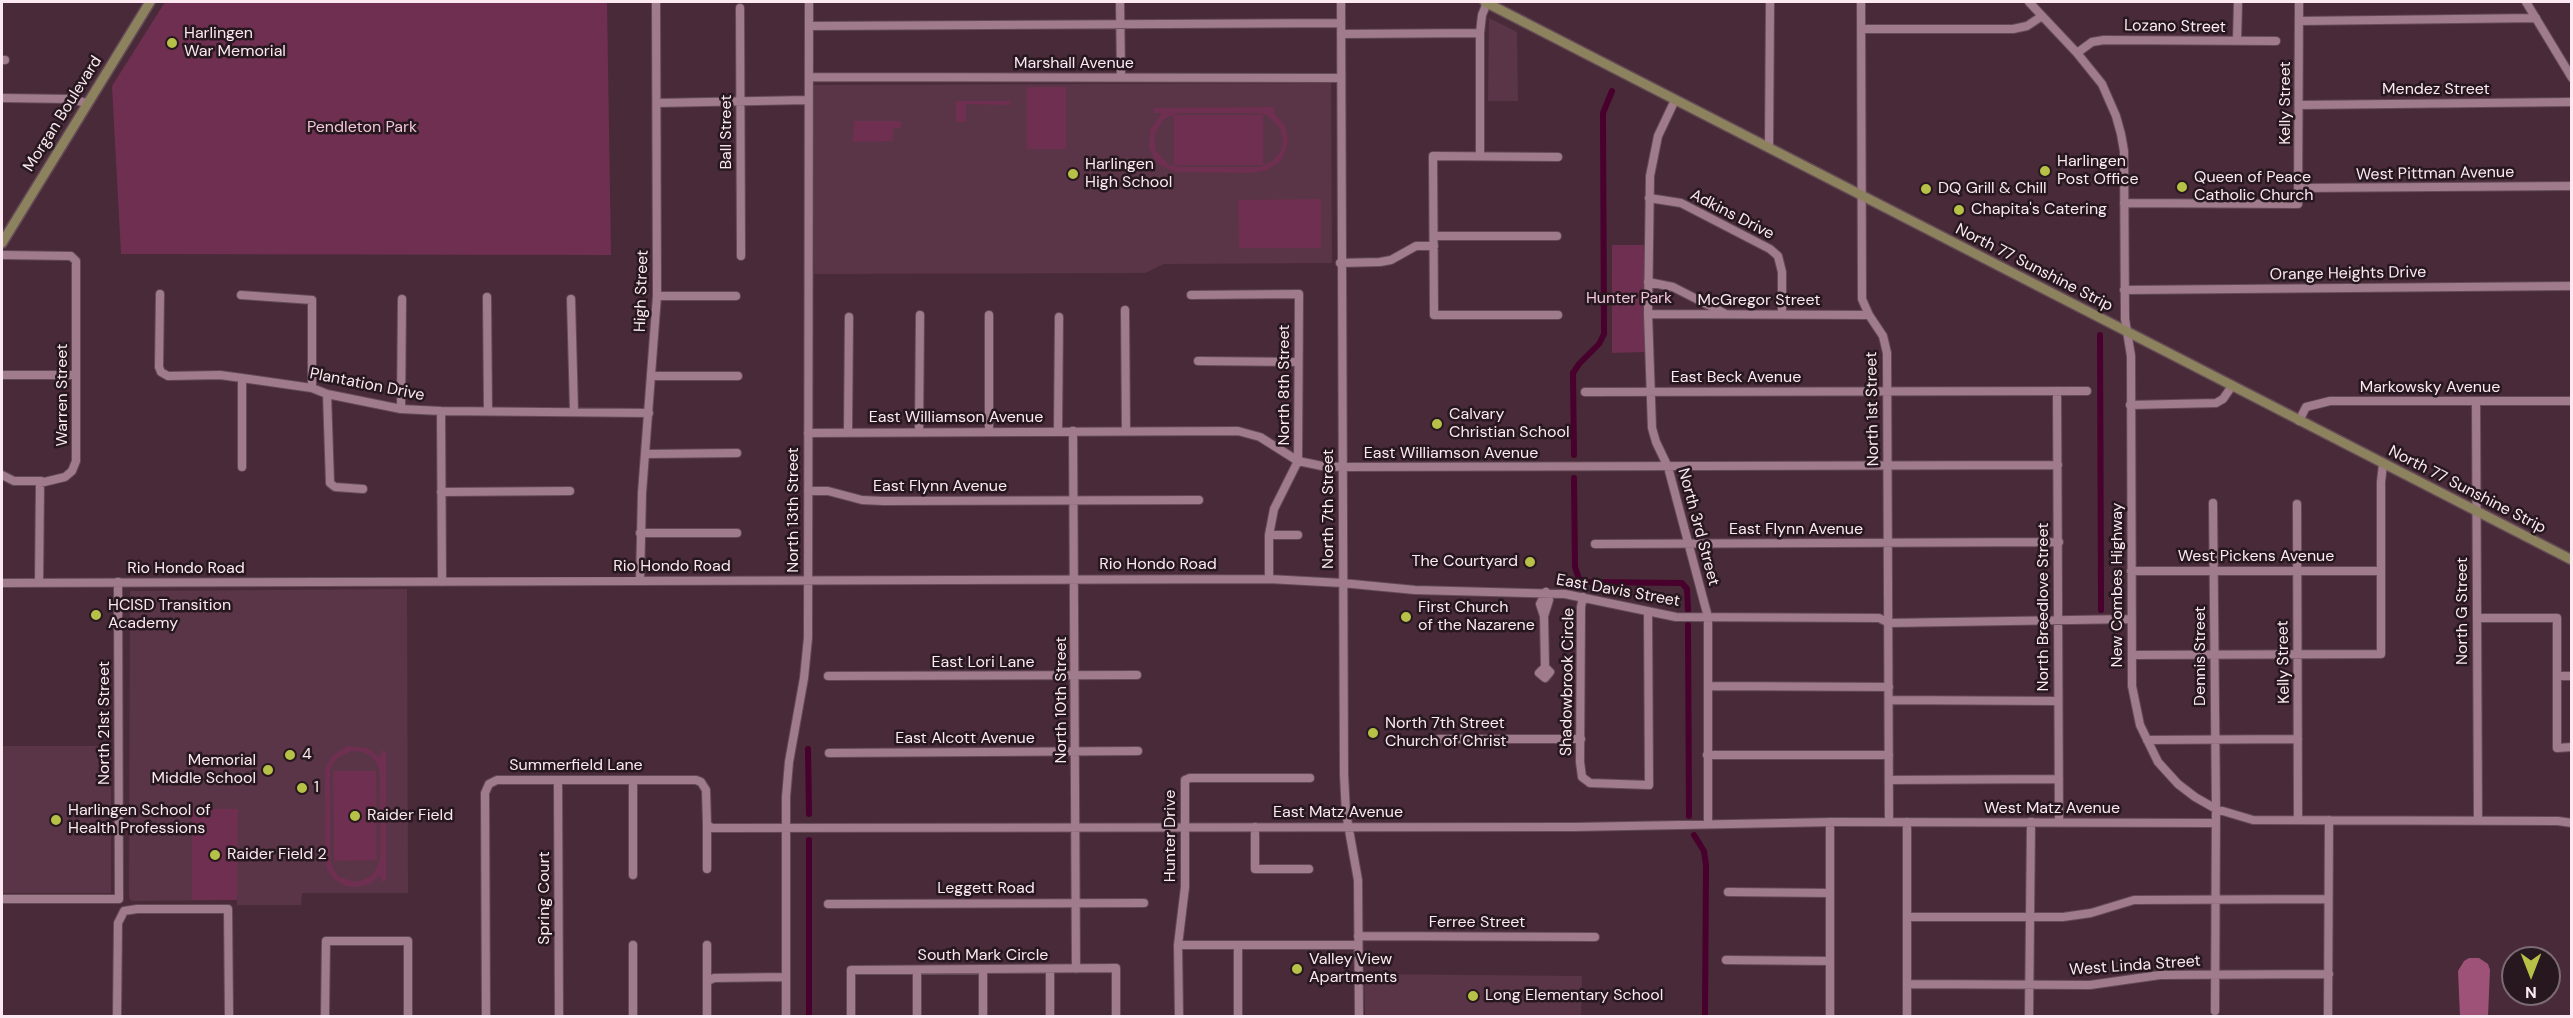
<!DOCTYPE html>
<style>
body{margin:0}
#map{position:relative;width:2573px;height:1018px;overflow:hidden;background:#492a39;font-family:"DM Sans",sans-serif}
canvas{display:block}
.frame{position:absolute;inset:0;border:3px solid #fce8f0;pointer-events:none}
.north{position:absolute;left:2501px;top:946px;width:60px;height:60px;box-sizing:border-box;background:#26181e;border:2px solid #7c6b72;border-radius:50%;rotate:180deg;font-size:16px;font-weight:700;line-height:24px;text-align:center;color:#fce8f0}
.north::after{content:'';display:block;margin:auto;width:21px;height:27px;background:#b7c148;clip-path:polygon(50% 0,100% 100%,50% 72%,0 100%)}
</style>
<div id="map">
<canvas width="2573" height="1018"></canvas>
<div class="frame"></div>
<div class="north">N</div>
</div>
<script>
const c = document.querySelector('canvas').getContext('2d');
c.lineJoin = 'round';
function paint(path, color) { c.fillStyle = color; c.fill(path, 'evenodd'); }
const shape = rows => new Path2D(rows.map(r => 'M' + r).join(''));
function stroke(path, color, width, dash) { c.strokeStyle = color; c.lineWidth = width; c.lineCap = dash ? 'butt' : 'round'; c.setLineDash(dash || []); c.stroke(path); }
function label(font, color, halo, rows, align = 'center') {
  c.font = font + ' "DM Sans",sans-serif'; c.lineWidth = 5; c.setLineDash([]); c.textBaseline = 'middle'; c.strokeStyle = halo; c.fillStyle = color; for (const [text, x, y, turn = 0] of rows) {
    c.save(); c.translate(x, y); c.rotate((+turn || 0) * Math.PI / 180); c.textAlign = isNaN(turn) ? turn : align; if (halo) c.strokeText(text, 0, 0); c.fillText(text, 0, 0); c.restore();
  }
}
const built = shape([
 [1489,18,1517,32,1518,101,1488,101],
 [1331,83,1332,263,1164,264,1145,273,814,274,813,85],
 [407,589,408,893,302,893,301,905,237,905,237,900,132,901,129,898,130,591],
 [2,746,111,746,111,893,2,893],
 [1364,974,1582,976,1581,1016,1365,1016]
]);
const green = shape([
 [165,2,607,2,611,255,121,254,112,86],
 [1027,87,1066,87,1066,149,1027,149],
 [956,101,1011,101,1011,105,966,104,966,122,956,122],
 [1274,107,1274,113,1285,126,1288,142,1281,161,1267,170,1253,173,1175,172,1157,163,1149,148,1150,130,1162,113,1154,113,1154,108],
 [1178,113,1254,113,1267,115,1280,128,1283,141,1281,151,1273,161,1260,167,1180,167,1169,165,1156,151,1154,136,1164,119],
 [1174,115,1263,115,1263,165,1174,165],
 [854,121,901,121,901,128,893,128,893,141,853,142],
 [1321,199,1321,248,1239,248,1238,200],
 [1612,245,1645,245,1646,352,1612,353],
 [347,746,367,748,380,758,381,751,386,751,386,881,381,881,380,875,370,884,356,887,345,886,334,879,327,869,325,858,325,769,332,756],
 [351,751,363,752,371,756,377,763,380,774,380,860,373,875,357,882,339,877,332,867,330,858,330,770,336,759],
 [333,771,376,771,377,860,334,861],
 [192,809,238,809,237,900,192,900]
]);
const forest = shape([
 [2469,958,2479,958,2488,964,2490,970,2488,1016,2460,1016,2458,971,2464,961]
]);
const canal = shape([
 [2100,335,2101,610],
 [1574,455,1573,373,1579,364,1599,344,1604,334,1603,113,1612,91],
 [1574,478,1575,567,1579,579,1587,582,1682,583,1687,589,1688,610],
 [1688,625,1689,816],
 [808,749,809,814],
 [1694,835,1704,851,1706,865,1705,1016],
 [809,840,809,1016]
]);
const minor = shape([
 [1120,2,1121,77],
 [1341,2,1344,775,1346,813,1358,880,1359,1016],
 [1861,2,1862,299,1869,315,1883,336,1887,353,1889,822],
 [2029,2,2077,53,2102,84,2116,116,2121,134,2124,151,2125,319,2131,356,2132,686,2140,725,2158,762,2178,784,2195,797,2216,809,2253,820,2558,821,2572,823],
 [2526,2,2572,78],
 [740,8,741,256],
 [2300,21,2536,18],
 [809,26,1341,23],
 [1861,29,2013,29,2027,26,2042,16],
 [1341,34,1480,33],
 [2237,41,2238,2],
 [2077,53,2092,42,2104,40,2276,41],
 [2,60,5,60],
 [809,77,1340,78],
 [2,98,70,99,87,103],
 [1675,100,1658,136,1650,176,1648,314,1652,428,1656,442,1668,467,1708,617,1708,824],
 [657,103,807,100],
 [2300,105,2572,102],
 [1769,148,1770,2],
 [1480,156,1480,33,1482,15,1487,3],
 [2299,188,2572,186],
 [1649,198,1681,203,1770,249,1778,256,1782,272,1782,314],
 [2124,203,2298,204,2299,2],
 [1434,236,1557,236],
 [2,255,71,256,76,261,76,461,72,471,65,477,40,483,39,583],
 [1340,263,1380,262,1391,260,1416,246,1434,246],
 [1648,282,1673,287,1724,313],
 [2124,290,2572,286],
 [160,294,159,367,161,372,168,376,220,375,242,378,312,388,327,394,401,409,441,411,649,413],
 [241,295,312,300,312,388],
 [1191,295,1299,294,1298,461,1274,509,1269,535,1269,579],
 [657,296,736,296],
 [487,297,488,411],
 [571,299,574,411],
 [1125,310,1126,431],
 [1648,314,1869,315],
 [989,315,989,432],
 [1558,315,1434,315,1433,156,1558,157],
 [1198,361,1298,362],
 [2,375,76,375],
 [651,376,738,376],
 [242,378,242,467],
 [2057,391,2059,822],
 [1585,392,2087,391],
 [327,394,330,483,335,487,363,489],
 [2476,402,2478,820],
 [2130,405,2216,403,2223,399,2232,386],
 [401,409,402,299],
 [441,411,442,582],
 [2299,421,2306,407,2330,401,2572,401],
 [1058,431,1059,317],
 [1073,431,1076,969],
 [848,432,849,317],
 [919,432,920,315],
 [808,433,1238,431,1260,437,1298,461,1322,466,1343,467,2058,465],
 [646,454,737,453],
 [2,475,14,481,41,481],
 [808,491,828,491,862,500,883,501,1199,500],
 [441,492,570,491],
 [2213,503,2216,809,2215,1011],
 [2297,504,2298,820],
 [640,533,737,533],
 [1269,535,1298,535],
 [1595,544,2059,542],
 [2131,571,2381,571],
 [640,581,642,493,657,296,656,2],
 [2,583,1269,579,1342,583,1415,590,1565,594,1676,617,1879,618,1889,623,2131,619],
 [1583,597,1581,607,1580,762,1582,777,1590,783,1649,785,1648,612],
 [1544,616,1540,604,1546,592],
 [2477,618,2557,618,2557,748,2572,747],
 [2132,655,2381,654,2381,482,2383,464],
 [1545,667,1550,672,1545,678,1539,673,1545,667,1544,616,1549,600,1546,592],
 [828,676,1137,675],
 [2557,676,2572,676],
 [1709,686,1889,687],
 [1889,700,2057,701],
 [1439,739,1581,739],
 [2147,740,2298,739],
 [829,753,1138,751],
 [1707,755,1889,755],
 [558,780,559,1016],
 [633,780,633,875],
 [1889,780,2059,779],
 [1255,827,1255,869,1309,869],
 [707,869,707,825],
 [1728,892,1830,893],
 [2,899,119,899,118,582],
 [828,904,1144,903],
 [1908,917,2063,917,2091,913,2134,900,2328,899],
 [1358,936,1595,937],
 [633,945,633,1016],
 [1178,945,1358,945],
 [1726,960,1830,961],
 [1050,969,1050,1016],
 [983,970,983,1016],
 [708,981,714,978,786,977],
 [1907,984,2090,985,2160,975,2329,974],
 [117,1016,118,923,124,911,137,909,228,909,229,1016],
 [325,1016,326,941,408,941,408,1016],
 [486,1016,485,793,489,784,497,780,696,780,701,782,706,790,707,825,712,828,1575,827,1835,822,2215,823],
 [707,1016,707,945],
 [786,1016,786,797,789,762,804,678,808,638,809,2],
 [851,1016,851,970,1116,968,1116,1016],
 [917,1016,917,970],
 [1179,1016,1178,945,1185,887,1185,780,1190,778,1310,778],
 [1238,1016,1238,946],
 [1830,1016,1830,822],
 [1907,1016,1907,822],
 [2029,1016,2031,822],
 [2328,1016,2329,820]
]);
const major = shape([
 [1485,2,2572,560],
 [2,243,150,2]
]);
const markers = [
 [172,43,6,"#b7c148"],
 [2045,171,6,"#b7c148"],
 [1073,174,6,"#b7c148"],
 [2182,187,6,"#b7c148"],
 [1926,189,6,"#b7c148"],
 [1959,210,6,"#b7c148"],
 [1437,424,6,"#b7c148"],
 [1530,562,6,"#b7c148"],
 [96,615,6,"#b7c148"],
 [1406,617,6,"#b7c148"],
 [1373,733,6,"#b7c148"],
 [290,755,6,"#b7c148"],
 [268,770,6,"#b7c148"],
 [302,788,6,"#b7c148"],
 [355,816,6,"#b7c148"],
 [56,820,6,"#b7c148"],
 [215,855,6,"#b7c148"],
 [1297,969,6,"#b7c148"],
 [1473,996,6,"#b7c148"]
];
const streetNames = [
 ["Lozano Street",2175,27,1],
 ["Marshall Avenue",1074,64],
 ["Mendez Street",2436,90],
 ["Kelly Street",2286,103,-90],
 ["Morgan Boulevard",63,114,-58],
 ["Ball Street",727,132,-90],
 ["West Pittman Avenue",2435,174,-1],
 ["Adkins Drive",1732,215,27],
 ["North 77 Sunshine Strip",2034,268,27],
 ["Orange Heights Drive",2348,274,-1],
 ["High Street",642,291,-88],
 ["McGregor Street",1759,301],
 ["East Beck Avenue",1736,378],
 ["Plantation Drive",367,385,11],
 ["North 8th Street",1285,385,-90],
 ["Markowsky Avenue",2430,388],
 ["Warren Street",63,395,-90],
 ["North 1st Street",1873,409,-91],
 ["East Williamson Avenue",956,418],
 ["East Williamson Avenue",1451,454],
 ["East Flynn Avenue",940,487],
 ["North 77 Sunshine Strip",2467,490,27],
 ["North 7th Street",1329,509,-90],
 ["North 13th Street",794,510,-90],
 ["North 3rd Street",1698,527,75],
 ["East Flynn Avenue",1796,530],
 ["West Pickens Avenue",2256,557],
 ["Rio Hondo Road",1158,565],
 ["Rio Hondo Road",672,567],
 ["Rio Hondo Road",186,569],
 ["New Combes Highway",2118,585,-90],
 ["East Davis Street",1618,591,10],
 ["North Breedlove Street",2044,607,-90],
 ["North G Street",2463,611,-90],
 ["Dennis Street",2201,656,-90],
 ["Kelly Street",2284,662,-91],
 ["East Lori Lane",983,663],
 ["Shadowbrook Circle",1568,682,-89],
 ["North 10th Street",1062,700,-90],
 ["North 21st Street",105,723,-90],
 ["East Alcott Avenue",965,739],
 ["Summerfield Lane",576,766],
 ["West Matz Avenue",2052,809],
 ["East Matz Avenue",1338,813],
 ["Hunter Drive",1171,836,-90],
 ["Leggett Road",986,889],
 ["Spring Court",545,898,-90],
 ["Ferree Street",1477,923],
 ["South Mark Circle",983,956],
 ["West Linda Street",2135,966,-4]
];
const poiNames = [
 ["Harlingen",184,34],
 ["War Memorial",184,52],
 ["Harlingen",2057,162],
 ["Post Office",2057,180],
 ["Harlingen",1085,165],
 ["High School",1085,183],
 ["Queen of Peace",2194,178],
 ["Catholic Church",2194,196],
 ["DQ Grill & Chill",1938,189],
 ["Chapita's Catering",1971,210],
 ["Calvary",1449,415],
 ["Christian School",1449,433],
 ["The Courtyard",1518,562,"right"],
 ["HCISD Transition",108,606],
 ["Academy",108,624],
 ["First Church",1418,608],
 ["of the Nazarene",1418,626],
 ["North 7th Street",1385,724],
 ["Church of Christ",1385,742],
 ["4",302,755],
 ["Memorial",256,761,"right"],
 ["Middle School",256,779,"right"],
 ["1",314,788],
 ["Harlingen School of",68,811],
 ["Health Professions",68,829],
 ["Raider Field",367,816],
 ["Raider Field 2",227,855],
 ["Valley View",1309,960],
 ["Apartments",1309,978],
 ["Long Elementary School",1485,996]
];
const parkNames = [
 ["Pendleton Park",362,128],
 ["Hunter Park",1629,299]
];
paint(built, '#5a3547');
paint(green, '#6f2f51');
paint(forest, '#9e5278');
stroke(canal, '#48002c', 6);
stroke(minor, '#644a56', 10);
stroke(major, '#644a56', 12);
stroke(minor, '#9f7b8b', 8);
stroke(major, '#8c825d', 9);
for (const [x, y, r, color] of markers) { const dot = new Path2D(); dot.arc(x, y, r, 0, 2 * Math.PI); c.fillStyle = color; c.fill(dot); stroke(dot, '#26181e', 2); }
label('16px', '#fce8f0', '#26181e', streetNames);
label('16px', '#fce8f0', '#26181e', poiNames, 'left');
label('16px', '#f2c5d9', '#26181e', parkNames);
</script>
